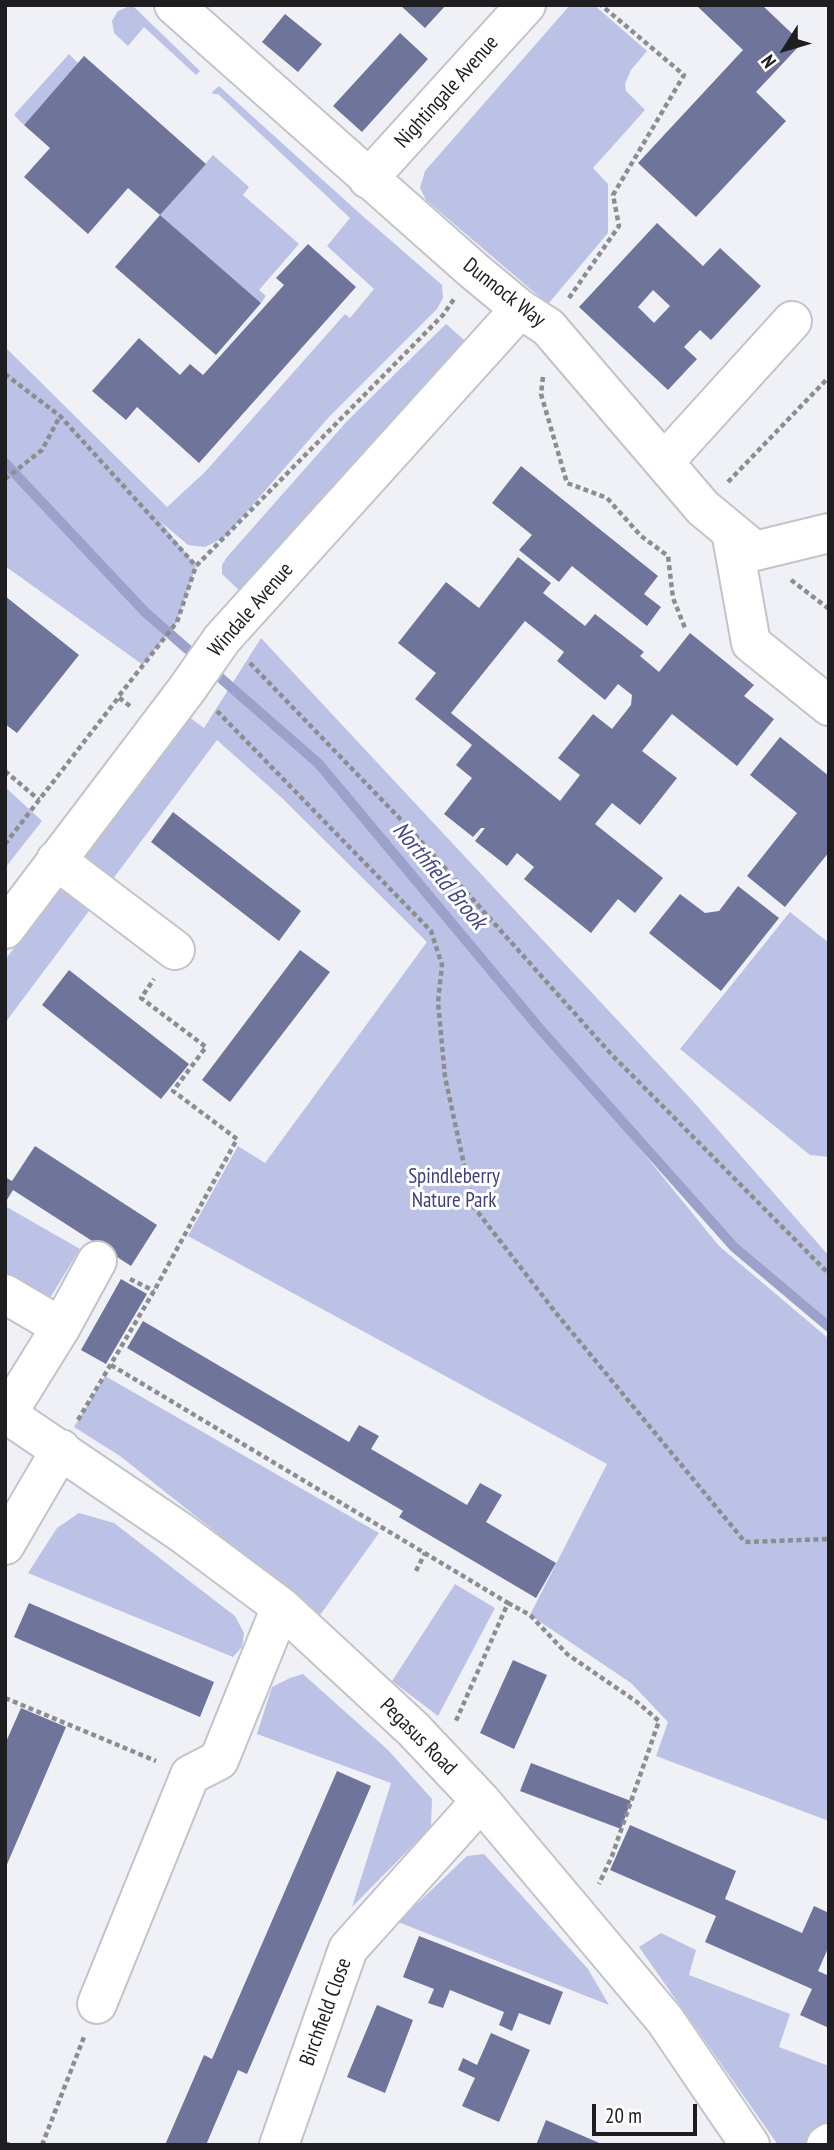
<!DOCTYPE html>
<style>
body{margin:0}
#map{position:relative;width:834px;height:2150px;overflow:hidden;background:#f0f1f7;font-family:"PT Sans Narrow",sans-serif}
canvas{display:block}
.frame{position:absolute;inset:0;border:7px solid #1e1e20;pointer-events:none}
.north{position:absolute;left:750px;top:14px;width:70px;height:70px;-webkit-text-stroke:5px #fff;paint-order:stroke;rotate:233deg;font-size:19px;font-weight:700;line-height:28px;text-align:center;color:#1e1e20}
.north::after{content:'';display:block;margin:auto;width:24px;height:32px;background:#1e1e20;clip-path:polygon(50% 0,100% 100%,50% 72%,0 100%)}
.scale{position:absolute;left:592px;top:2104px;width:105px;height:32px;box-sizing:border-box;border:4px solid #1e1e20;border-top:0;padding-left:9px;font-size:21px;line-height:24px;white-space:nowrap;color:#1e1e20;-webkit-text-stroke:5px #fff;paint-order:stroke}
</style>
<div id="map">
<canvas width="834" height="2150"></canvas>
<div class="frame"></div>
<div class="north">N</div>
<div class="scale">20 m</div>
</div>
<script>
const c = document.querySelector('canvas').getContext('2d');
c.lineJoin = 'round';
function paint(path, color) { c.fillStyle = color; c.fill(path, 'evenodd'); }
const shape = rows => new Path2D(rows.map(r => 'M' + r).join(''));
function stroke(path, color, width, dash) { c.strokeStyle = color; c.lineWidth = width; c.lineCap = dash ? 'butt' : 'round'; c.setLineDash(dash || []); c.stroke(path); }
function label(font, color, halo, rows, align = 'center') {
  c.font = font + ' "PT Sans Narrow",sans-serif'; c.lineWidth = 6; c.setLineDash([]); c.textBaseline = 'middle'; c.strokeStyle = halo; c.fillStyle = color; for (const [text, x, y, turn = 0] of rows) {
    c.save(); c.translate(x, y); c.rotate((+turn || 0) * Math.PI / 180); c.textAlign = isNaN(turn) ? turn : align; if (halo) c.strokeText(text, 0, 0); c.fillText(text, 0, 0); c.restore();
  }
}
const green = shape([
 [132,5,200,71,196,75,144,27,128,46,114,33,112,21,118,11],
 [570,5,594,5,647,51,631,70,625,84,626,91,645,110,593,168,608,184,608,233,548,304,426,200,420,188,425,171],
 [69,54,78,63,24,125,14,115],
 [219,86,357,211,442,285,443,298,437,309,327,419,225,537,205,547,188,545,161,522,196,566,177,622,143,665,5,566,5,347,167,507,205,472,345,314,350,318,374,289,327,246,350,218,218,94,213,94,212,92],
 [213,155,249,187,243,195,299,244,259,290,266,296,261,303,160,215],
 [446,324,471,346,246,597,222,574,222,565,227,557,348,420],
 [261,638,691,1099,829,1256,829,1327,734,1247,567,1059,719,1246,829,1339,829,1821,656,1756,668,1722,631,1683,530,1615,607,1464,188,1236,238,1146,265,1163,427,942,283,799,217,740,5,1023,5,960,189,717,204,728],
 [5,787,42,821,5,868],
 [790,912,829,943,829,1157,810,1155,680,1049],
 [5,1206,80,1249,45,1306,5,1282],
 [105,1376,379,1533,320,1615,120,1456,74,1427],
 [79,1513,114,1523,235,1616,244,1633,242,1647,233,1657,28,1573,57,1528],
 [455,1584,495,1608,438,1716,392,1681],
 [303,1674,388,1750,432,1799,431,1827,352,1907,391,1783,257,1734,272,1687,290,1678],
 [484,1854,588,1969,609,2005,398,1922,467,1856],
 [661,1933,696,1950,689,1975,790,2014,779,2047,829,2066,829,2116,817,2145,778,2145,639,1947]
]);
const stream = shape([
 [5,463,145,612,319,764,540,1029,734,1247,829,1327]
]);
const building = shape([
 [400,5,446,5,425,28],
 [696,5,762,5,802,43,756,92,786,121,696,217,638,163,743,50],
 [285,14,322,44,298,72,262,42],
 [400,33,428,59,362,132,333,106],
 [84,56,206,164,160,215,128,188,88,234,24,177,50,148,24,125],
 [160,215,261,303,216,355,115,267],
 [657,223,703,266,720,248,761,286,711,340,700,330,684,347,697,359,668,390,579,307],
 [653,290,670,306,654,323,638,307],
 [308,244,356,287,199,463,137,407,126,420,92,391,139,338,180,375,190,364,203,375,284,285,276,278],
 [521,466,658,576,644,594,661,607,647,626,572,566,559,582,519,550,532,535,492,503],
 [518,557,551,583,543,593,585,626,595,614,644,652,640,656,659,672,690,633,754,685,744,696,774,719,737,766,672,714,642,751,677,778,640,825,612,803,595,824,663,878,635,913,618,899,591,933,524,879,534,867,517,853,507,866,475,841,485,828,481,828,473,837,444,814,472,778,456,765,472,745,415,699,436,673,398,643,446,582,479,608],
 [525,621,564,652,557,661,605,700,618,684,632,695,631,705,612,729,593,714,558,758,580,775,560,801,451,713],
 [5,596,79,655,17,733,5,724],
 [780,737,829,776,829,852,785,907,747,876,797,813,750,775],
 [173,812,301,911,279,941,151,842],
 [738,886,779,918,721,991,649,933,680,894,705,913,719,911],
 [300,950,330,972,230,1102,202,1080],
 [69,970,189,1064,161,1099,42,1005],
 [35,1146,157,1225,131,1266,13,1190,5,1203,5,1177,12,1181],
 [121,1279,147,1294,106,1364,81,1350],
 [143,1321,349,1442,359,1425,379,1436,371,1449,467,1505,480,1483,502,1495,486,1522,556,1563,536,1598,399,1517,403,1511,127,1348],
 [29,1603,214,1682,200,1717,14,1637],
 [513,1660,547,1675,514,1749,480,1733],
 [21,1708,66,1727,5,1869,5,1744],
 [531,1763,631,1801,621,1829,520,1791],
 [337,1771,371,1786,247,2074,238,2070,206,2145,165,2145,204,2055,212,2059],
 [630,1825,736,1871,725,1899,802,1933,814,1906,829,1913,829,1946,818,1971,829,1976,829,2028,800,2015,812,1989,705,1942,716,1916,610,1870],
 [419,1936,563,1992,550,2025,519,2013,512,2031,499,2025,504,2012,450,1990,443,2008,428,2003,434,1989,403,1977],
 [377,2005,413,2020,385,2093,347,2077],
 [491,2033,530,2050,499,2122,462,2106,475,2078,458,2070,463,2058,477,2065],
 [546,2120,604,2145,536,2145]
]);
const path = shape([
 [569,298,619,226,613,195,684,75,601,5],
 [5,374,60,416,196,566],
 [543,377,541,394,567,483,607,498,641,536,668,556,673,598,685,628],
 [5,479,42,450,60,416],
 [728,482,829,377],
 [791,580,829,609],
 [250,663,409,828,611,1054,829,1274],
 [130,706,118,697,177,622,196,566,443,315,454,299],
 [217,711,431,931,442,965,438,1002,445,1077,473,1206,556,1313,745,1542,829,1539],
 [5,771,39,800],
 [5,844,118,698],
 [130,1279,154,1291],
 [111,1365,508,1603,455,1723],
 [78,1420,154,1291,237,1139,173,1091,206,1047,141,998,154,979],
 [416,1571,425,1553],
 [508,1603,530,1615,567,1654,637,1702,659,1721,612,1856,599,1884],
 [5,1698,156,1761],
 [5,2143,10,2145],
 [42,2145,84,2037]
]);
const minor = shape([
 [174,5,473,270,520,309,548,327,703,508,755,551,829,533],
 [368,179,526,5],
 [664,462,792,321],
 [731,531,751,643,829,706],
 [56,860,175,950],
 [5,929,187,689,222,639,520,309],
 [5,1294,61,1327],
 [5,1413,182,1533,281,1607,413,1729,481,1801,665,2020,750,2145],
 [7,1414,61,1327,97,1261],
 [5,1545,61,1449],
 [97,2004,190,1775,219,1760,281,1607],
 [279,2145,348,1949,481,1801],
 [826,2145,829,2143]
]);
const streetNames = [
 ["Nightingale Avenue",447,92,-48],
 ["Dunnock Way",504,293,38],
 ["Windale Avenue",251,610,-49],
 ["Pegasus Road",418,1737,45],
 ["Birchfield Close",326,2012,-70]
];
const parkNames = [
 ["Spindleberry",454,1177],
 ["Nature Park",454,1201]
];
const waterNames = [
 ["Northfield Brook",439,876,50]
];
paint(green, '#bcc1e6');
stroke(stream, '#9ba1ca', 10);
paint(building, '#6f749b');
stroke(minor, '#c3c4ca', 42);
stroke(path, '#8c8d91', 4.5, [5, 3.5]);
stroke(minor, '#fff', 38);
label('21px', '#1e1e20', '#fff', streetNames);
label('21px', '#3f4278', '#fff', parkNames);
label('italic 23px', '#464a81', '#fff', waterNames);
</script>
